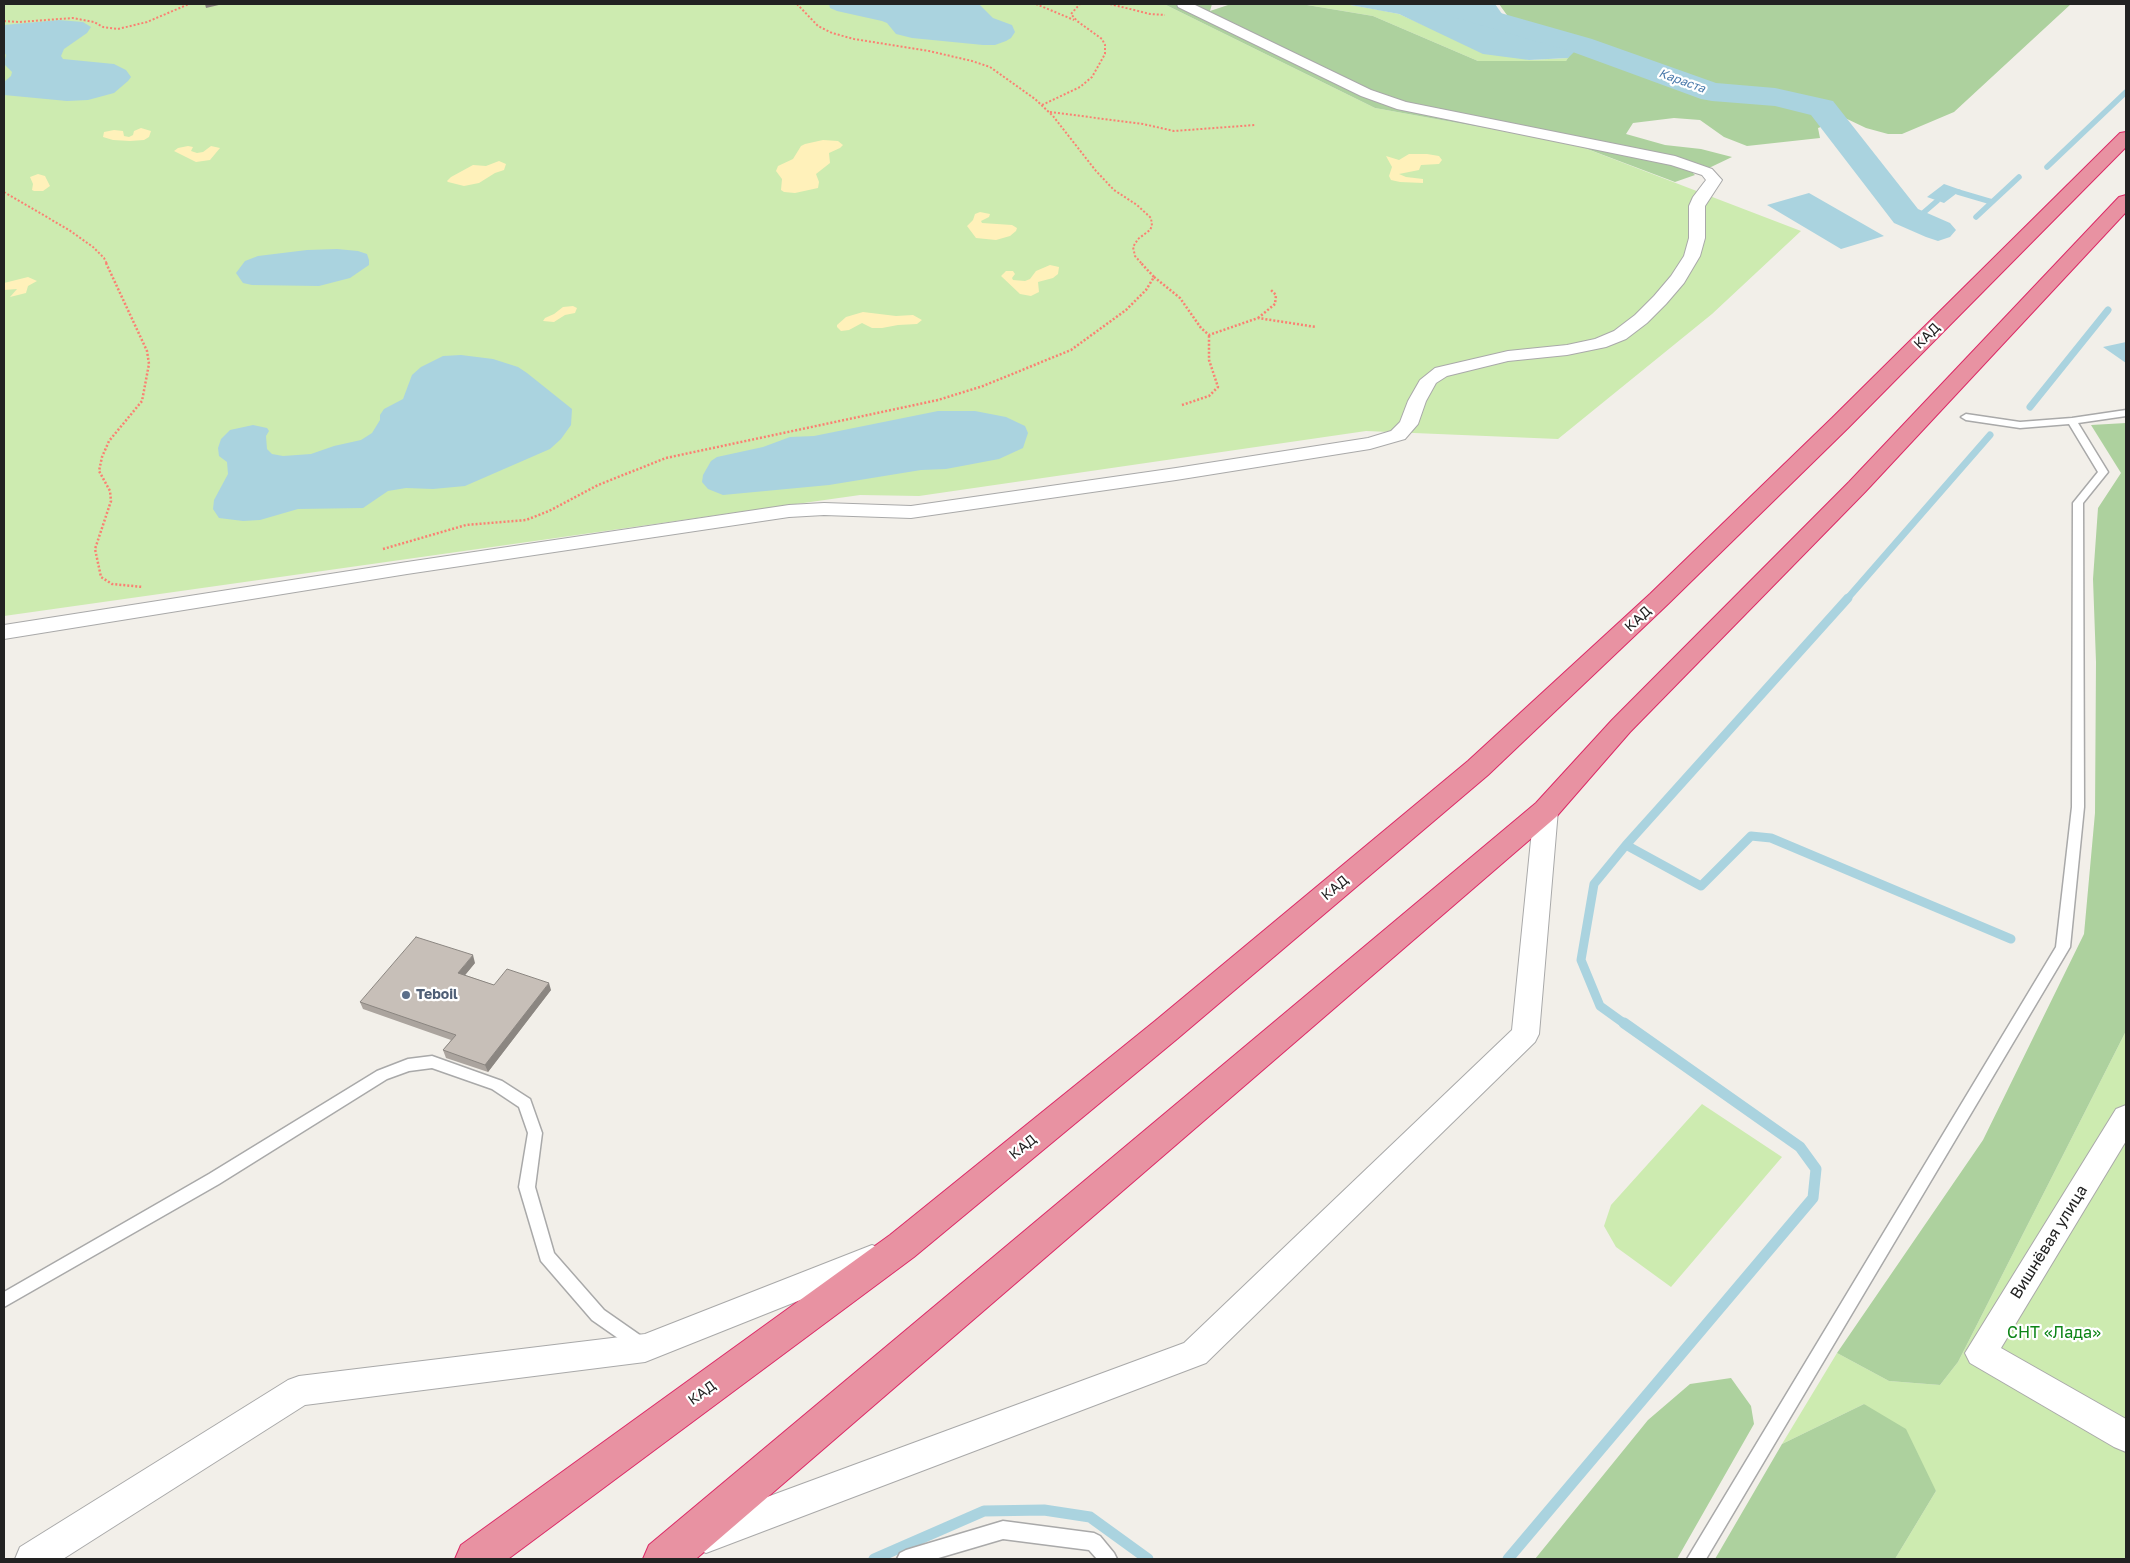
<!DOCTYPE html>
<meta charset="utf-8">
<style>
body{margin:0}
#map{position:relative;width:2130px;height:1563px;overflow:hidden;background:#f2efe9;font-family:"Golos Text",sans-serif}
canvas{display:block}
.frame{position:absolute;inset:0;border:5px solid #222;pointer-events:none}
</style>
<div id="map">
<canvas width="2130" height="1563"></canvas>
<div class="frame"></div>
</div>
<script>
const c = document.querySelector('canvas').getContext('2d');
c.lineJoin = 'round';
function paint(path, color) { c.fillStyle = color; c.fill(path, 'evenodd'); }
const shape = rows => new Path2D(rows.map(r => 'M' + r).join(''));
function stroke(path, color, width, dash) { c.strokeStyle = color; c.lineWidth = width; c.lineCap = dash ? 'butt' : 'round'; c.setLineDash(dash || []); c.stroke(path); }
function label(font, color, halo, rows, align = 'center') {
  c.font = font + ' "Golos Text",sans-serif'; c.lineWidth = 4.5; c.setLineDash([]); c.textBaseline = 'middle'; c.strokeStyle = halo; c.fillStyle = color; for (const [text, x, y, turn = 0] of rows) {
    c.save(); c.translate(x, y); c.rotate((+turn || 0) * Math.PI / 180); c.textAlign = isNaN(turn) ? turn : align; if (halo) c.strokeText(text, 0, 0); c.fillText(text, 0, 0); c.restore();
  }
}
const grass = shape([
 [4,4,1164,4,1375,108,1574,144,1801,231,1712,314,1558,439,1366,431,919,496,860,495,4,616],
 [1301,4,1345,4,1379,10,1399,14,1439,32,1529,60,1568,58,1566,61,1478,61,1373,16],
 [2126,1031,2126,1559,1895,1559,1936,1491,1864,1404,1782,1444,1837,1353,1889,1381,1940,1385,1958,1362],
 [1702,1104,1782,1157,1671,1287,1616,1247,1604,1226,1611,1205]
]);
const forest = shape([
 [1164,4,1212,4,1210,11,1231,4,1301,4,1373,16,1478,61,1566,61,1578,42,1512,22,1499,4,2071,4,1954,112,1902,134,1888,134,1866,128,1845,118,1818,128,1820,138,1747,146,1724,137,1700,120,1674,118,1633,123,1626,134,1665,145,1701,149,1732,157,1711,167,1692,172,1695,175,1675,182,1574,144,1375,108],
 [2126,423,2126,1031,1958,1362,1940,1385,1889,1381,1837,1353,1983,1140,2084,934,2095,813,2096,662,2093,579,2098,508,2121,473,2091,425],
 [1731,1378,1751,1406,1754,1424,1677,1559,1535,1559,1648,1420,1690,1384],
 [1864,1404,1906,1429,1936,1491,1895,1559,1715,1559,1782,1444]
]);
const sand = shape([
 [141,128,151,131,149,137,144,140,130,141,113,140,103,137,104,132,114,130,123,131,124,136,129,137,133,135,134,131],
 [823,140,838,141,843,145,840,148,829,153,830,163,816,174,819,182,818,188,795,193,784,192,781,190,782,179,776,171,778,166,793,159,801,146,805,144],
 [188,146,193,147,191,151,197,153,203,152,211,146,220,148,210,160,196,162,174,151,178,148],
 [1409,154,1427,154,1439,156,1442,160,1439,164,1421,165,1419,170,1399,174,1406,177,1423,179,1423,183,1400,182,1391,180,1389,176,1392,167,1386,156,1399,160],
 [499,161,506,164,504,170,495,173,479,183,464,186,448,182,447,181,451,177,473,165,486,166],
 [38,174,45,176,50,186,43,191,34,191,32,190,33,184,30,177],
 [980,212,990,214,989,217,981,221,982,223,1012,225,1017,228,1016,231,1010,236,996,240,976,238,967,226,973,220,975,214],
 [1050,265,1059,267,1058,274,1053,278,1038,282,1039,292,1031,296,1020,294,1001,276,1006,271,1013,271,1015,274,1012,278,1013,280,1025,281,1030,279,1036,271],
 [28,277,37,281,28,286,26,293,10,297,17,289,4,290,4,283],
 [573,306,577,308,575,313,565,315,554,322,543,321,545,318,554,314,563,307],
 [863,312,896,316,913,315,922,320,917,324,898,325,882,328,872,328,862,323,849,330,841,331,837,327,837,325,846,317]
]);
const water = shape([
 [829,4,979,4,993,18,1012,25,1015,32,1011,38,1006,41,995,45,983,45,912,38,896,34,887,23,882,21,837,11,830,8],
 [1345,4,1495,4,1505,18,1581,45,1568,58,1529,60,1483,54,1399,14],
 [59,20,83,22,91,27,87,33,64,49,61,56,63,59,114,64,126,70,131,77,128,81,114,93,88,100,67,101,4,95,4,82,11,76,12,72,4,64,6,55,4,52,4,25],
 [1944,184,1961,190,1944,203,1927,197],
 [1809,193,1884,236,1841,249,1767,205],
 [337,249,358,251,367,254,369,260,369,265,350,278,319,286,252,285,243,283,236,273,245,261,258,256,307,250],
 [2126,342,2126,363,2103,347],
 [461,355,493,359,518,367,527,373,572,409,571,425,561,439,550,449,465,486,433,489,406,488,388,491,363,508,298,509,260,520,243,521,219,518,213,509,214,500,228,474,227,462,219,456,218,448,221,439,230,430,253,425,267,428,269,431,266,436,267,449,272,454,283,456,311,454,334,446,361,440,372,433,380,420,380,415,384,409,403,399,412,375,421,367,443,356],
 [938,411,975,411,1006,417,1025,426,1028,433,1023,448,999,459,946,469,921,470,829,485,723,495,708,489,702,482,703,475,711,461,717,457,763,447,790,437,814,436]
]);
const streamFar3 = shape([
 [2047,167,2126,92],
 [1958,192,1992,202],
 [1976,217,2019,177],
 [1915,220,1937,201]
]);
const streamFar2 = shape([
 [2030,407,2108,310],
 [1847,599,1990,435]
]);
const streamFar1 = shape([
 [1626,845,1701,886,1751,836,1771,838,2011,939],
 [1625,1024,1600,1006,1581,960,1594,884,1626,845,1848,598]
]);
const stream = shape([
 [874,1559,984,1511,1044,1510,1090,1517,1148,1559],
 [1508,1559,1813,1198,1816,1169,1800,1147,1624,1023]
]);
const river = shape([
 [1425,4,1469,4,1592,39,1716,83,1775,88,1833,101,1918,209,1950,223,1956,230,1950,237,1938,241,1926,237,1894,223,1811,115,1775,106,1712,101,1701,99,1570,51,1429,10,1425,4]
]);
const pathFar1 = shape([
 [797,4,818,26,832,33,854,39,929,51,972,61,990,67,1035,99,1053,116,1096,171,1114,190,1137,205,1151,218,1152,226,1150,230,1138,239,1133,247,1135,256,1142,264],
 [1036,4,1074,20],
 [1110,4,1150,14,1165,15],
 [4,21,19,22,73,18,94,22,103,27,118,29,147,22,189,4],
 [1042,105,1080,87,1092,77,1105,54,1105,45,1102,39,1077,21,1071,14,1080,4],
 [1050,112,1143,124,1174,131,1255,125],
 [4,192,69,230,93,247,104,258,107,264]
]);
const path = shape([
 [106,263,147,351,149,364,142,401,109,441,102,457,99,471,110,491,111,501,95,549,101,577,112,584,143,587],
 [1154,277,1180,298,1201,328,1209,335,1258,318,1316,327],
 [1258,318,1275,304,1276,295,1271,290],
 [1182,405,1209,396,1218,387,1209,360,1209,335],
 [383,549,466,525,526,520,549,511,598,485,666,458,938,400,983,386,1071,350,1126,310,1146,290,1154,277,1141,263]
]);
const lane = shape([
 [2126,410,2126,416,2078,423,2108,472,2083,503,2084,807,2070,947,1706,1559,1687,1559,2056,947,2072,807,2073,503,2098,472,2069,424,2020,428,1966,420,1961,417,1966,414,2020,422,2072,418,2126,410],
 [432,1056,502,1081,530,1099,542,1133,535,1187,554,1253,604,1310,647,1340,649,1345,647,1350,641,1353,635,1350,592,1320,541,1261,519,1187,528,1133,519,1107,492,1089,432,1068,409,1071,387,1079,219,1184,4,1307,4,1292,209,1174,377,1071,408,1059,432,1056],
 [1003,1521,1094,1533,1100,1536,1114,1553,1117,1559,1097,1559,1089,1550,1003,1539,935,1559,897,1559,900,1553,906,1550,1003,1521]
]);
const street = shape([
 [1177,4,1193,4,1371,90,1406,102,1675,156,1712,169,1722,180,1705,206,1705,238,1700,256,1684,283,1666,304,1647,323,1626,339,1606,347,1567,355,1508,361,1447,376,1436,383,1426,401,1418,424,1405,439,1370,449,1176,480,911,518,824,515,789,517,407,574,4,639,4,625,407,562,789,505,824,503,911,506,1176,468,1368,438,1391,431,1400,422,1408,401,1420,380,1435,368,1508,351,1567,345,1595,339,1614,331,1635,315,1654,296,1671,276,1684,256,1689,238,1689,206,1693,197,1706,180,1702,175,1671,165,1397,109,1361,96,1178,7,1177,4],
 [1546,801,1555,804,1558,810,1539,1034,1535,1042,1206,1363,706,1553,694,1548,689,1536,694,1524,1184,1343,1512,1030,1534,810,1537,804,1546,801],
 [2126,1105,2126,1141,2001,1348,2126,1419,2126,1452,2114,1447,1970,1363,1965,1353,2116,1109,2126,1105],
 [872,1245,883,1249,887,1258,883,1267,645,1362,305,1405,63,1559,15,1559,20,1547,288,1380,299,1376,645,1334,872,1245]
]);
const highway = shape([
 [2126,132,2126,147,1848,428,1668,604,1488,775,1177,1039,914,1257,508,1559,455,1559,461,1545,890,1235,1155,1021,1468,761,1650,594,1832,418,2120,133,2126,132],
 [2126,195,2126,212,1865,492,1630,732,1556,817,697,1558,643,1559,649,1545,1536,803,1612,720,1849,482,2119,197,2126,195]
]);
const wall = shape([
 [475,963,465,975,494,985,551,990,488,1072,446,1058,443,1050,451,1040,363,1009,360,1002]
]);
const shadedWall = shape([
 [205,4,223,4,206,8],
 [473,955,475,963,461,980,458,973],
 [549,983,551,990,488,1072,485,1065]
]);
const building = shape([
 [416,937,473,955,458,973,494,985,507,969,549,983,485,1065,443,1050,456,1035,360,1002,416,937]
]);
const markers = [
 [406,995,5,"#5c6f8a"]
];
const farWaternames = [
 ["Караста",1682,81,20]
];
const streetNames = [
 ["КАД",1927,336,-45],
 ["КАД",1638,619,-43],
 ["КАД",1335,888,-40],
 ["КАД",1023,1147,-39],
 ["КАД",702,1393,-36]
];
const serviceNames = [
 ["Teboil",416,995]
];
const nearStreetnames = [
 ["Вишнёвая улица",2049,1242,-58]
];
const nearParknames = [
 ["СНТ «Лада»",2054,1333]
];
paint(grass, '#cdebb0');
paint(forest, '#add19e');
paint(sand, '#fff1ba');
paint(water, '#aad3df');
stroke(streamFar3, '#aad3df', 5.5);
stroke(streamFar2, '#aad3df', 7);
stroke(streamFar1, '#aad3df', 9);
stroke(stream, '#aad3df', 11);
paint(river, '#aad3df');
stroke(lane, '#a9a9a9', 3);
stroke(street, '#a9a9a9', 2);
stroke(highway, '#dc2a67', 2);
stroke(pathFar1, '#fa8072', 2, [2, 2]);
stroke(path, '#fa8072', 2.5, [2, 2]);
paint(lane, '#fff');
paint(street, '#fff');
paint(highway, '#e892a2');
paint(wall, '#aba49e');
paint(shadedWall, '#8b8681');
paint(building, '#c7bfb8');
stroke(building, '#8b8681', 1);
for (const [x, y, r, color] of markers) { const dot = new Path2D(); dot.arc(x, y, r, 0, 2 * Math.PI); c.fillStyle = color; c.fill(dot); stroke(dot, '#fff', 2); }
label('italic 12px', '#4a7aab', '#fff', farWaternames);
label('14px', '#222', '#fff', streetNames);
label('bold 14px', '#4e5e75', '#fff', serviceNames, 'left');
label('16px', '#222', '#fff', nearStreetnames);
label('16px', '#0c8416', '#fff', nearParknames);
</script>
